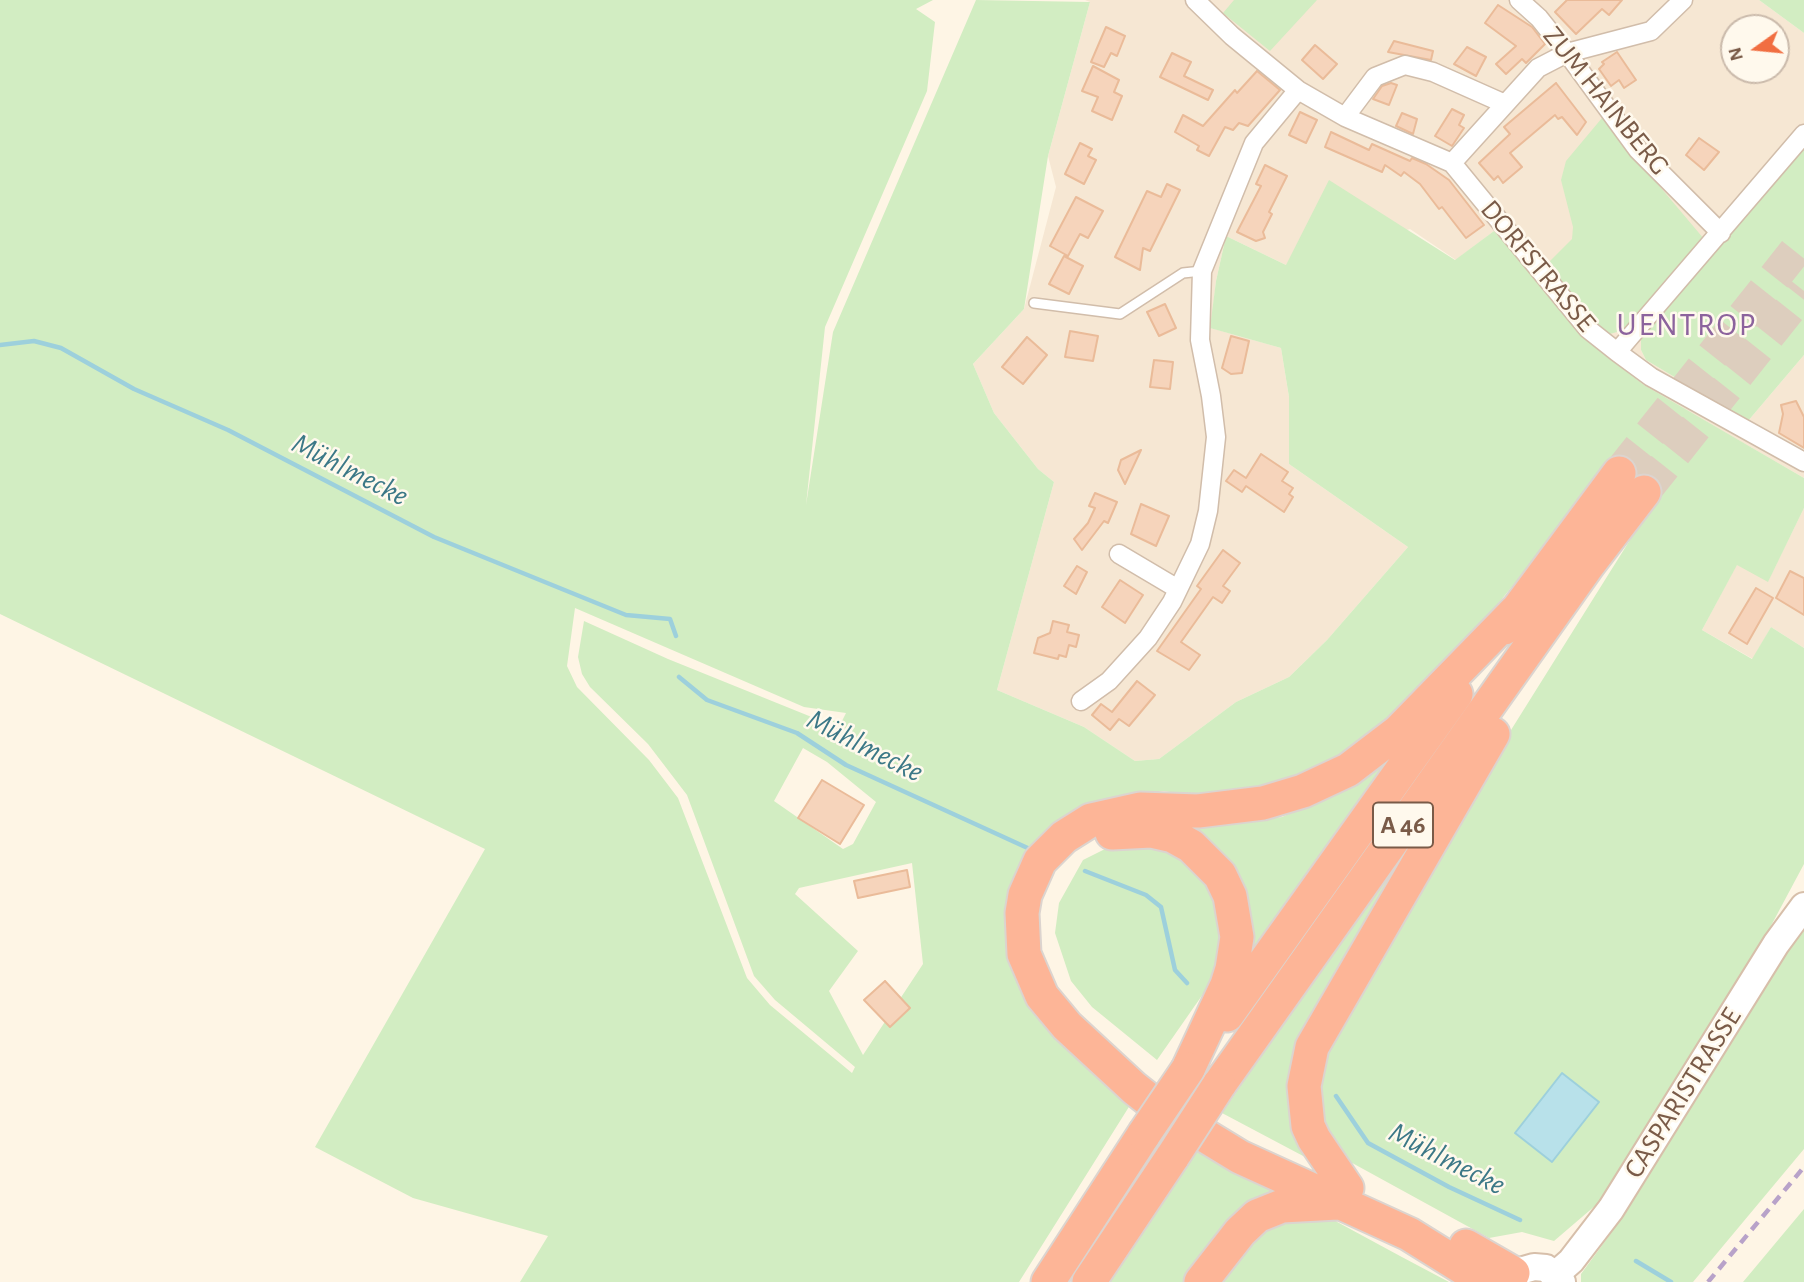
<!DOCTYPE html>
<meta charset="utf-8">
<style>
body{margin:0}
#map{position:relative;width:1804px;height:1282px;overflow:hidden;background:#fef5e5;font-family:"Alegreya Sans",sans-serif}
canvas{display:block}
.north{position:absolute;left:1720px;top:14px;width:70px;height:70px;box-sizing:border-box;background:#fff9ed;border:2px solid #cabaab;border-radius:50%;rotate:255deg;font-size:19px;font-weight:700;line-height:28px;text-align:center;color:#7a5b48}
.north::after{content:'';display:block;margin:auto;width:24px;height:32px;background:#f16e41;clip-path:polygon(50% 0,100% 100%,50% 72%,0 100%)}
</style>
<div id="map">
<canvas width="1804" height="1282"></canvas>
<div class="north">N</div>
</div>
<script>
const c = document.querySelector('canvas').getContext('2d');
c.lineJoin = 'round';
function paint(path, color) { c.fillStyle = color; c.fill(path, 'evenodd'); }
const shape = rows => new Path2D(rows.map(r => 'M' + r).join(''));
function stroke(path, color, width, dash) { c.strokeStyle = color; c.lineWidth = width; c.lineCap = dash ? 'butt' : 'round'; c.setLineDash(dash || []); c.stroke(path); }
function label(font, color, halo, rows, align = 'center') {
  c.font = font + ' "Alegreya Sans",sans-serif'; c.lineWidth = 5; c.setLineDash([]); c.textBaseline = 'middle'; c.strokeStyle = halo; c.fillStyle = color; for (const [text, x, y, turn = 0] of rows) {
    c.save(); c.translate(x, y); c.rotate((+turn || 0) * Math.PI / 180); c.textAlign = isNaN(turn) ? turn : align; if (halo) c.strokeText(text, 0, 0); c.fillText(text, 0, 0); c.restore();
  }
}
const residential = shape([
 [1085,0,1759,0,1804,33,1804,142,1641,336,1641,350,1646,360,1748,421,1804,355,1804,478,1643,385,1602,353,1494,231,1456,260,1410,229,1286,265,1226,236,1216,281,1211,328,1281,348,1289,397,1289,464,1408,547,1327,640,1289,677,1236,702,1159,759,1135,761,1084,727,997,690,1054,482,1038,469,994,413,973,364,1024,309,1056,187,1048,156,1090,2],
 [1734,28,1776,28,1776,70,1734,70],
 [1804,508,1804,648,1771,627,1753,659,1702,630,1737,564,1768,581]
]);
const green = shape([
 [0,0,933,0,916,9,935,22,927,91,825,327,806,505,833,332,976,0,1090,2,1048,156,1024,309,973,364,994,413,1038,469,1054,482,997,690,1084,727,1135,761,1159,759,1236,702,1289,677,1327,640,1408,547,1289,464,1289,397,1281,348,1210,328,1216,281,1226,236,1286,265,1329,180,1455,260,1494,231,1602,353,1644,385,1804,478,1804,508,1768,582,1737,565,1702,630,1752,659,1771,627,1804,648,1804,864,1727,1008,1610,1193,1554,1241,1522,1232,1489,1238,1334,1153,1315,1110,1316,1071,1506,738,1650,508,1606,473,1444,669,1353,755,1283,790,1218,799,1163,791,1094,803,1027,858,1044,1020,1071,1053,1132,1102,1019,1282,520,1282,548,1236,413,1198,315,1147,485,849,0,614],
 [575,608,804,707,846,713,842,721,819,720,668,659,584,621,578,657,582,674,590,687,648,744,687,795,754,976,775,1000,855,1067,852,1073,770,1005,747,978,678,798,649,760,577,687,567,666],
 [803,748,827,762,876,802,853,844,843,849,774,801],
 [912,863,923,964,863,1055,829,991,858,951,795,894,799,888],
 [1234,0,1317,0,1270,51,1223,13],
 [1759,0,1804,0,1804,33],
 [1602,118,1704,239,1628,329,1606,335,1545,266,1572,239,1573,227,1561,180,1566,161],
 [1804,142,1804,355,1748,421,1646,360,1641,350,1641,336],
 [1485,727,1311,1036,1322,1166,1222,1113],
 [1396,758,1243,961,1248,926,1164,821,1228,823,1282,817,1335,793],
 [1138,843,1168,849,1199,869,1220,905,1223,944,1217,974,1157,1060,1092,1007,1071,981,1055,933,1059,903,1083,860,1111,846],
 [1804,917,1804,1149,1693,1282,1581,1282,1581,1274,1625,1214,1724,1042],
 [1196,1150,1296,1195,1193,1282,1110,1282],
 [1804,1209,1804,1282,1743,1282],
 [1328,1217,1400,1256,1449,1282,1212,1282,1265,1219]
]);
const water = shape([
 [1562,1073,1599,1102,1552,1162,1515,1133,1562,1073]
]);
const stream = shape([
 [0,345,34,341,61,348,134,389,228,430,434,537,626,615,670,619,676,636],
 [679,677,707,700,797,733,846,765,1032,850],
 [1085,871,1146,895,1161,907,1175,970,1187,983],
 [1336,1096,1368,1143,1449,1187,1520,1220],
 [1636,1261,1671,1282]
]);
const building = shape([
 [1567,0,1622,0,1609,15,1602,9,1576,34,1555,12,1567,0],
 [1498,5,1532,27,1545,44,1526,63,1522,59,1506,74,1496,64,1516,46,1485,23,1498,5],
 [1106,27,1125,36,1117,56,1111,53,1104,67,1091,62,1106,27],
 [1394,41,1433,51,1431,60,1388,52,1394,41],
 [1315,45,1337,64,1323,79,1302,60,1315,45],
 [1467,47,1486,57,1476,76,1454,64,1467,47],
 [1617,52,1636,80,1624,88,1619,80,1611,86,1599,69,1604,64,1602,62,1617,52],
 [1172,53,1191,62,1184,76,1213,90,1208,100,1160,77,1172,53],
 [1093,66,1119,80,1114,92,1122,96,1112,120,1092,111,1098,97,1082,91,1093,66],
 [1257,71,1280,90,1248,126,1239,123,1233,130,1225,127,1209,156,1197,150,1199,146,1175,132,1183,115,1203,126,1235,90,1237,93,1257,71],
 [1391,83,1397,85,1389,105,1373,99,1382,86,1391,83],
 [1556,83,1586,122,1577,135,1562,117,1558,119,1555,115,1510,153,1522,167,1503,183,1498,176,1494,180,1479,163,1510,134,1504,127,1556,83],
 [1452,109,1464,115,1459,125,1464,128,1452,146,1435,136,1452,109],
 [1300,112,1317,120,1306,143,1289,135,1300,112],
 [1402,113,1417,119,1413,134,1396,126,1402,113],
 [1331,132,1369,150,1372,144,1410,161,1412,158,1426,164,1449,180,1484,225,1466,238,1442,207,1439,209,1420,184,1404,172,1401,176,1385,165,1382,172,1325,147,1331,132],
 [1699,138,1719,152,1704,170,1686,155,1699,138],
 [1080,143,1092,149,1088,156,1096,160,1084,184,1065,174,1080,143],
 [1265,165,1287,176,1269,212,1272,214,1263,232,1265,238,1256,241,1237,232,1261,186,1256,184,1265,165],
 [1167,184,1180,190,1150,251,1143,248,1140,270,1115,257,1147,191,1161,197,1167,184],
 [1076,197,1103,211,1088,238,1080,234,1068,256,1050,246,1076,197],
 [1064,256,1083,266,1069,294,1049,284,1064,256],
 [1165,304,1176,328,1159,336,1147,312,1165,304],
 [1070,331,1098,336,1093,361,1065,357,1070,331],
 [1231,336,1249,341,1242,373,1231,374,1222,368,1231,336],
 [1027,337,1047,355,1023,384,1002,367,1027,337],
 [1154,360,1173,362,1170,389,1150,387,1154,360],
 [1796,401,1804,417,1804,448,1779,433,1783,414,1781,405,1796,401],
 [1141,450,1125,484,1118,470,1121,460,1141,450],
 [1261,454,1288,472,1282,481,1293,488,1289,494,1293,497,1284,512,1246,486,1242,492,1226,481,1234,470,1246,478,1261,454],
 [1095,493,1117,502,1108,523,1104,521,1082,550,1074,539,1088,523,1095,508,1089,506,1095,493],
 [1141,504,1169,516,1156,546,1131,534,1141,504],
 [1223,550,1240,563,1223,586,1230,591,1222,603,1213,597,1181,642,1200,655,1189,670,1157,651,1201,589,1197,586,1223,550],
 [1077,566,1087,572,1076,594,1064,586,1077,566],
 [1790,571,1804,578,1804,615,1776,598,1790,571],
 [1120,580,1143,595,1125,623,1102,607,1120,580],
 [1756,588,1773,598,1747,644,1729,633,1756,588],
 [1053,621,1069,625,1067,632,1079,635,1076,647,1069,645,1066,657,1059,655,1058,659,1034,653,1038,638,1050,633,1053,621],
 [1137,681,1155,695,1129,726,1119,719,1110,730,1092,715,1101,704,1112,712,1137,681],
 [822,780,864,805,840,844,798,818,822,780],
 [907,870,910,887,858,898,854,881,907,870],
 [885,981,910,1008,890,1027,864,1000,885,981]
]);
const motorwayTunnel = shape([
 [1619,473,1804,240],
 [1644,492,1804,291]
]);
const service = shape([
 [1034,303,1120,314,1183,273,1202,271]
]);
const minor = shape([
 [1195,0,1232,36,1298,90,1345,117,1452,163,1588,329,1617,352,1651,377,1804,462],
 [1519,0,1539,18,1567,53,1638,150,1721,233],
 [1345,117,1375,77,1405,65,1433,72,1505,104],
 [1452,163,1538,68,1567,53,1651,31,1683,0],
 [1617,352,1804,134],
 [1119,554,1178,589],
 [1081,701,1109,681,1148,638,1172,602,1200,544,1208,511,1216,437,1211,396,1200,340,1202,271,1254,143,1298,90]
]);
const secondary = shape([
 [1555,1275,1571,1261,1611,1209,1776,944,1804,906],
 [1504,1282,1513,1273,1534,1267,1546,1268,1562,1282]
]);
const motorway = shape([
 [1504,628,1619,473],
 [1112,833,1151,831,1173,836,1191,846,1220,875,1230,896,1237,937,1232,969,1227,985,1188,1069],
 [1227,1015,1456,694],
 [1219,1085,1588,565,1644,492],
 [1347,1188,1314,1139,1308,1126,1304,1086,1312,1047,1493,734],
 [1466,1246,1513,1273],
 [1048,1282,1144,1134],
 [1089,1282,1173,1156],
 [1201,1282,1240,1232,1257,1216,1282,1206,1337,1203],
 [1486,1282,1409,1234,1240,1157,1158,1107,1134,1088,1067,1026,1042,996,1024,954,1022,913,1025,895,1040,861,1064,837,1091,820,1140,809,1198,811,1263,803,1303,791,1348,770,1399,731,1516,611]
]);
const rail = shape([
 [1708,1282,1804,1167]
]);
const motorwayBridge = shape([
 [1144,1134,1188,1069],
 [1173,1156,1219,1085]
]);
const shields = [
 [1403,825,60]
];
const shieldNames = [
 ["A 46",1403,825]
];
const streetNames = [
 ["ZUM HAINBERG",1606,101,51],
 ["DORFSTRASSE",1538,266,50],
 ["CASPARISTRASSE",1683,1093,-58]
];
const waterNames = [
 ["Mühlmecke",350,470,27],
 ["Mühlmecke",865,746,27],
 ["Mühlmecke",1447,1159,27]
];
const quarterNames = [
 ["UENTROP",1687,325]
];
paint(residential, '#f6e7d3');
paint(green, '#d2edc2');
paint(water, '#b8e1ea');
stroke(water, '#9dd0dc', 2);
stroke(stream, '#9dd0dc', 4.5);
paint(building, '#f6d4bb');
stroke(building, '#eabb99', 2);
stroke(motorwayTunnel, '#ddcebe', 33, [33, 17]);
stroke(service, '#d1bdaa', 12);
stroke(minor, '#d1bdaa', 21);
stroke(secondary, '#d7bfaa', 30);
stroke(motorway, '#dcd4cf', 37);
stroke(service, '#fff', 9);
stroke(minor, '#fff', 18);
stroke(secondary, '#fff', 26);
stroke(motorway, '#fdb597', 33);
stroke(rail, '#b8a2c9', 4.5, [10, 7]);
stroke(motorwayBridge, '#dcd4cf', 37, []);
stroke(motorwayBridge, '#fdb597', 33);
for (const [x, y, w] of shields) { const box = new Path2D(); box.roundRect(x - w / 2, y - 22.5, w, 45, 5); c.fillStyle = '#fff9ed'; c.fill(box); stroke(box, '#7a5b48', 2); }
label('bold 26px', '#7a5b48', null, shieldNames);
label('28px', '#7a5b48', '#fff9ed', streetNames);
label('italic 30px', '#3c7887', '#fff9ed', waterNames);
c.letterSpacing = '2px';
label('32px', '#8c639d', '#fff9ed', quarterNames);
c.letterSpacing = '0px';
</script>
